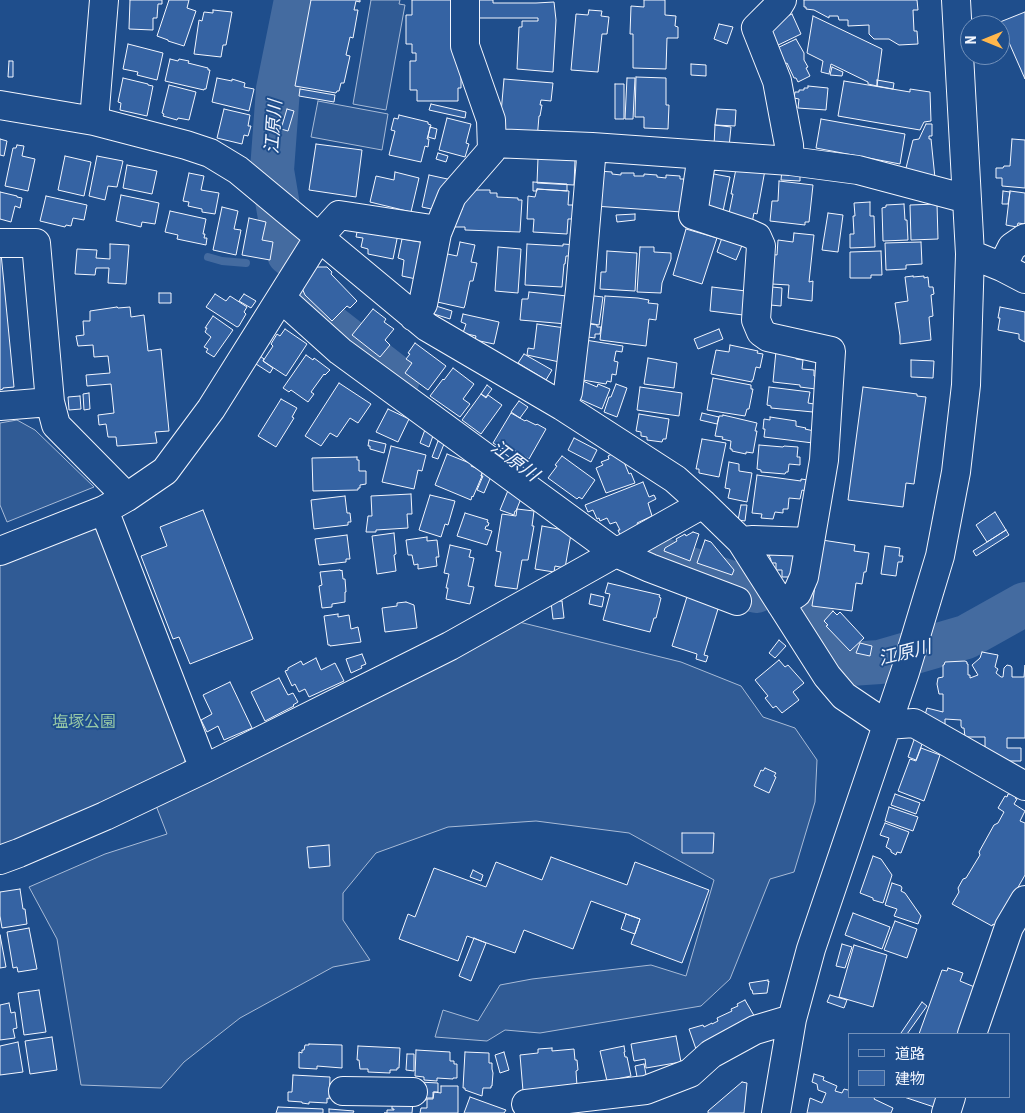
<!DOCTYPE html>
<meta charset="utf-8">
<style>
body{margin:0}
#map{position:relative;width:1025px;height:1113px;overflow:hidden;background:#1f4e8c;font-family:"Roboto Condensed","Noto Sans JP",sans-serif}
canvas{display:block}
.legend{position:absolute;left:848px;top:1033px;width:162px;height:65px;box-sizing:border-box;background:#1f4e8c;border:1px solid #7391ba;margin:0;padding:6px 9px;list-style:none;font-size:15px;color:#f2f6ff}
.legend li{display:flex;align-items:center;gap:10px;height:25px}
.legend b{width:25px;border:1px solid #7391ba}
.north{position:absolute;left:960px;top:15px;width:50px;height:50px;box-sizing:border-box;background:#1f4e8c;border:1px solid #7391ba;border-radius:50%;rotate:270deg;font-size:14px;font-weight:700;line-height:20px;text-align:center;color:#f2f6ff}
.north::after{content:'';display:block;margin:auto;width:18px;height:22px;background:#ffb74d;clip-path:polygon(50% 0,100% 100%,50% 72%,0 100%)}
</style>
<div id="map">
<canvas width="1025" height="1113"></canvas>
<ul class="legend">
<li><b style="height:6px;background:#1f4e8c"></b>道路</li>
<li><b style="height:14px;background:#3563a3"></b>建物</li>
</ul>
<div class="north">N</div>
</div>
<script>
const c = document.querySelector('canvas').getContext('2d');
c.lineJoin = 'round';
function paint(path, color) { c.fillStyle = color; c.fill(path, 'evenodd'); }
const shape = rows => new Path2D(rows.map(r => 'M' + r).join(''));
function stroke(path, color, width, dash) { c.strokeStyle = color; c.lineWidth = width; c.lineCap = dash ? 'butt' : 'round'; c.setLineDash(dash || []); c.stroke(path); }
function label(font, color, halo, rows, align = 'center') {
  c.font = font + ' "Roboto Condensed","Noto Sans JP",sans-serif'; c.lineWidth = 4; c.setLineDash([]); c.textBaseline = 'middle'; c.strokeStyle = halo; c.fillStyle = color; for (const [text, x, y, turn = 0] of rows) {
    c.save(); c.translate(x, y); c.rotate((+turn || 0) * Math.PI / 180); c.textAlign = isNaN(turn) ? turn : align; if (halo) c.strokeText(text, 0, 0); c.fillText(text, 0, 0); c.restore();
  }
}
const built = shape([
 [371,0,400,0,399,4,405,5,386,110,353,104,371,0],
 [318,101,388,114,382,150,311,137,318,101],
 [17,420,35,430,94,487,7,522,0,505,0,423,17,420],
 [94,528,100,534,186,758,180,770,0,848,0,561,94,528],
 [515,621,681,662,741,686,763,717,795,728,817,760,815,802,794,872,770,879,730,979,701,1006,540,1033,505,1030,487,1041,435,1037,443,1010,478,1021,500,985,532,979,651,965,686,976,714,880,629,833,536,821,448,827,376,853,343,893,343,920,370,960,333,967,240,1018,184,1062,161,1088,81,1085,57,939,29,887,105,854,167,834,155,803,515,621]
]);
const stream = shape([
 [208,257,222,261,246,263]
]);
const river = shape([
 [289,254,281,224,272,170,278,89,296,0],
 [300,290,303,300,325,322,398,379],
 [649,555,756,591],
 [802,609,808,611,831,650,850,664,880,662,966,637,1025,604]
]);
const building = shape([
 [130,0,162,0,162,4,158,4,157,18,153,18,153,30,129,29,130,0],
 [169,0,189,0,187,8,196,11,184,46,168,41,168,40,157,36,169,0],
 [311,0,360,0,360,2,356,1,354,10,358,10,353,38,350,37,346,55,350,56,344,83,341,83,339,91,337,91,336,93,295,86,311,0],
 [412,0,453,0,461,62,461,88,458,88,458,101,417,101,417,90,410,90,410,61,416,61,416,53,412,53,412,44,406,44,406,15,412,15,412,0],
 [472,0,493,0,493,3,536,3,554,2,556,20,553,72,517,69,519,27,522,27,522,21,538,21,538,18,472,18,472,0],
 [644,0,665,0,665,15,676,16,675,26,678,27,678,38,667,38,666,69,633,68,633,34,630,34,631,6,644,7,644,0],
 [804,0,917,0,918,10,913,10,914,31,917,31,918,44,899,45,889,39,874,39,869,34,869,25,848,26,848,20,839,20,838,16,829,16,829,18,814,10,806,9,806,7,804,7,804,0],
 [213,10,232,12,226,45,223,45,221,57,194,54,199,20,202,21,204,12,213,13,213,10],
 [589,10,602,11,601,16,609,17,607,34,602,34,598,72,571,70,576,14,588,15,589,10],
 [1025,12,1025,79,1000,22,1025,12],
 [792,14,801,34,772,48,766,34,773,22,792,14],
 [813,16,882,49,877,86,868,84,868,82,831,64,829,74,821,72,823,61,807,53,813,16],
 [719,24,733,27,727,44,714,39,719,24],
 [796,39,804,53,804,60,808,67,806,68,810,76,798,82,796,78,794,78,787,63,778,67,771,51,796,39],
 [128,44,163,53,157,80,137,75,138,72,123,69,128,44],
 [170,59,178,61,179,59,189,61,188,63,208,68,208,70,210,70,206,89,204,89,204,90,165,81,170,59],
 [9,61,13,61,13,77,8,77,9,61],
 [691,64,706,65,706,76,691,75,691,64],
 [832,67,843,72,842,76,830,75,832,67],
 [636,77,666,78,666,105,669,105,668,129,644,128,644,117,635,117,636,77],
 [123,78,148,84,148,85,153,86,147,116,120,110,121,103,118,102,123,78],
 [217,78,232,81,232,79,245,83,244,87,254,89,249,111,212,102,217,78],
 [627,78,635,78,633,119,625,119,627,78],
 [504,79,553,83,551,101,541,100,540,105,542,105,540,116,539,116,537,140,499,136,504,79],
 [877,80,894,83,893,89,877,86,877,80],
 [844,81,910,92,910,89,930,92,931,121,924,122,920,130,838,116,844,81],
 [615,84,624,84,624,119,615,119,615,84],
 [169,85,196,92,189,120,178,118,177,120,163,116,164,114,162,113,169,85],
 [808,86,828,88,826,110,798,108,799,99,794,98,795,92,799,92,799,90,804,90,804,88,808,88,808,86],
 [300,89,335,95,334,102,299,96,300,89],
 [431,104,466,112,465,118,429,110,431,104],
 [224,109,250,115,248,126,251,126,248,136,244,135,242,144,217,138,224,109],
 [287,109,294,111,288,131,281,129,287,109],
 [717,109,736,110,735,126,715,125,717,109],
 [399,115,428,122,428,124,431,125,427,139,429,139,428,147,425,146,421,162,389,155,395,131,391,130,394,118,398,119,399,115],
 [447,118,471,124,466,143,469,144,465,157,439,150,447,118],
 [821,119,905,134,900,164,816,148,821,119],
 [926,124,932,124,932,136,929,136,929,139,931,139,935,178,904,176,913,140,919,139,926,124],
 [715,125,731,127,729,147,714,146,715,125],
 [430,127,437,129,435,139,428,137,430,127],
 [0,139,7,141,4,156,0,155,0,139],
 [1012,139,1025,140,1025,188,1002,186,1002,178,996,178,996,168,1003,168,1004,166,1010,166,1012,139],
 [316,144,362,150,356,197,309,190,316,144],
 [17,145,24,146,22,156,35,159,28,191,5,186,13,148,16,148,17,145],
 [438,153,448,156,446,162,436,159,438,153],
 [65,156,91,162,84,196,58,190,65,156],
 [97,156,123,161,117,187,108,186,105,200,89,196,97,156],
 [538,158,575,160,574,185,537,183,538,158],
 [737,164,765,170,757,214,754,213,751,228,727,223,733,194,731,194,737,164],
 [127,165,157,171,152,194,123,188,127,165],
 [782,170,800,172,800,181,781,180,782,170],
 [599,171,612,172,612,174,621,175,621,173,634,173,634,176,644,176,644,174,657,175,657,177,666,178,666,175,680,176,680,179,684,179,682,212,594,206,599,171],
 [395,172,419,178,411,212,370,202,376,176,394,180,395,172],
 [703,172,730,177,721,221,699,212,703,172],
 [189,173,204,176,201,190,219,193,215,214,202,212,202,209,188,206,189,202,183,201,189,173],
 [429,175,452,180,436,210,422,207,429,175],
 [779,181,813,185,809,222,805,222,805,225,770,221,772,201,778,201,779,181],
 [533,182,567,184,567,191,537,189,537,191,533,191,533,182],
 [537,189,569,191,568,205,573,205,573,219,568,219,567,234,533,232,534,219,527,219,528,196,535,197,537,189],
 [471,190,490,190,490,193,497,193,497,197,518,198,518,200,522,200,520,232,465,230,465,227,455,227,455,210,462,210,463,199,464,196,471,196,471,190],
 [1003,191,1010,192,1008,204,1002,204,1003,191],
 [1010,191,1025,193,1025,224,1018,223,1017,227,1006,225,1010,191],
 [0,192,17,196,17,197,22,198,20,208,15,206,11,222,0,219,0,192],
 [121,195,159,203,155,224,142,222,141,227,116,221,121,195],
 [46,196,87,205,84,220,73,218,71,226,66,225,65,227,40,221,46,196],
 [870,202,870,216,874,216,875,247,850,248,850,234,854,234,853,216,855,216,854,203,870,202],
 [904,204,905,220,907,220,908,240,883,241,882,208,886,207,886,205,904,204],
 [937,204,938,239,911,240,910,205,937,204],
 [222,207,238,211,234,229,241,230,236,255,213,250,222,207],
 [170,211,206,219,203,234,205,234,204,238,207,238,206,245,177,239,178,235,165,232,170,211],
 [828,213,843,215,838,252,822,250,828,213],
 [635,214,635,220,617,222,616,215,635,214],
 [249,218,266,222,262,240,273,242,270,260,242,255,249,218],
 [358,227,398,234,393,259,368,254,368,249,361,247,363,238,356,237,358,227],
 [686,229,717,238,702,284,673,275,686,229],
 [794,233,814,235,809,282,813,281,812,301,788,298,789,285,772,284,768,254,777,255,778,240,793,242,794,233],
 [723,235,743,243,736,260,717,252,723,235],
 [402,239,426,243,416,279,402,276,404,260,398,258,402,239],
 [460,242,475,245,471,262,477,263,473,281,470,281,465,305,464,308,433,301,443,253,457,256,460,242],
 [921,242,922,264,906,265,906,269,886,270,885,243,921,242],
 [110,244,129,245,126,284,108,283,109,268,96,268,95,275,75,274,77,249,97,250,96,258,110,259,110,244],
 [527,244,563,246,563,244,577,245,577,256,566,256,565,264,564,264,562,287,525,285,527,244],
 [498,247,521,249,518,293,495,291,498,247],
 [640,247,654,247,654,252,671,253,671,259,662,283,661,293,637,292,640,247],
 [607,251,637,253,635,291,600,289,601,272,606,272,607,251],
 [881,251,882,275,871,275,871,278,850,278,850,252,881,251],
 [0,253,1,253,14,387,3,388,3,389,0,390,0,253],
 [315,267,327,267,332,272,331,274,357,301,350,308,347,306,332,321,305,295,302,288,315,267],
 [913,276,913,277,924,276,924,278,928,277,929,287,933,287,934,294,931,295,933,316,929,317,931,340,900,344,900,336,895,303,908,301,905,277,913,276],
 [762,286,782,288,781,306,760,304,762,286],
 [712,287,746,291,743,315,710,311,712,287],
 [529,292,567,296,567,324,520,320,522,299,528,299,529,292],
 [159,293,171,293,171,303,159,303,159,293],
 [215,294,226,301,230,296,247,307,244,312,246,314,239,326,237,327,206,307,215,294],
 [244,294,256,301,251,308,239,301,244,294],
 [586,295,603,297,599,325,583,322,586,295],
 [605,296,638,298,649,300,648,303,658,304,656,320,649,319,646,346,600,340,605,296],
 [436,306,452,311,450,319,434,314,436,306],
 [117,307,118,308,130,307,131,317,144,315,148,351,161,349,169,431,155,432,157,443,117,446,116,437,108,437,106,424,99,425,98,415,114,413,111,384,87,386,86,375,110,373,108,356,94,357,93,345,78,346,76,336,84,335,83,321,90,321,90,311,117,307],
 [1000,307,1025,312,1025,342,1019,339,1019,334,998,330,1000,318,998,318,1000,307],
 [373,309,386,319,384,322,394,329,385,340,390,345,380,357,352,335,373,309],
 [463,314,499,322,494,344,475,340,476,336,463,333,466,324,461,322,463,314],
 [213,316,233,330,214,357,206,352,208,349,204,347,211,337,205,332,207,328,205,328,213,316],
 [582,323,597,325,597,327,601,327,600,334,595,334,595,338,581,336,582,323],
 [537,324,565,328,564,363,527,355,528,348,534,349,537,324],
 [285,329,307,344,286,376,263,361,273,346,271,344,277,334,280,336,285,329],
 [719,329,723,339,698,349,694,339,719,329],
 [585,340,623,346,622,352,616,351,614,361,618,362,616,375,612,374,611,382,607,381,606,384,577,379,585,340],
 [415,343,446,366,428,390,405,373,412,363,406,359,410,354,408,353,415,343],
 [730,345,758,351,757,353,763,354,760,368,756,367,753,380,752,380,752,382,711,374,716,350,729,352,730,345],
 [776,351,796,353,796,359,803,360,802,369,814,370,814,376,817,376,816,389,800,387,800,385,773,382,776,351],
 [524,354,552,370,546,380,518,363,524,354],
 [306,355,313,360,314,358,330,370,325,375,324,374,311,392,314,394,308,402,291,390,289,392,283,388,306,355],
 [260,356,264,359,263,361,273,368,270,373,256,364,260,356],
 [648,358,677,363,674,388,644,384,648,358],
 [911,360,934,361,933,378,911,377,911,360],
 [453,368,474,384,463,399,470,404,460,417,430,396,443,379,444,380,453,368],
 [713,378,751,385,751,389,753,389,749,409,747,409,745,416,707,410,713,378],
 [583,381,597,387,598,384,610,389,602,409,577,398,583,381],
 [339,383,371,404,358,423,350,418,337,437,330,433,321,446,305,436,339,383],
 [616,384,627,388,617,417,604,412,609,397,611,397,616,384],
 [487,385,492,389,486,397,481,394,487,385],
 [640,387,682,393,679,416,637,410,640,387],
 [769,387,810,392,808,403,814,404,813,412,771,408,771,406,767,405,769,387],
 [863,387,917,394,917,396,926,397,914,484,906,483,903,507,848,500,863,387],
 [89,393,90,409,84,410,83,394,89,393],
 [481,394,486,398,488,395,502,405,481,434,462,420,481,394],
 [80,396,81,409,69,410,68,397,80,396],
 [281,399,297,408,292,417,294,418,276,447,258,436,281,399],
 [519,401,528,407,520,418,511,412,519,401],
 [388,409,409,419,398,442,376,432,388,409],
 [511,413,525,421,526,420,536,425,537,424,546,429,529,459,507,446,505,450,493,443,511,413],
 [702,413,719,417,717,424,700,420,702,413],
 [639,414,669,419,666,439,663,439,662,442,647,440,647,437,641,436,641,432,636,431,639,414],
 [723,415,757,423,755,431,757,431,753,453,746,452,746,454,732,451,732,449,730,449,731,441,722,439,723,437,715,436,719,416,723,416,723,415],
 [770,417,796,421,796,426,806,428,805,429,814,431,813,443,764,437,765,429,763,429,764,419,770,420,770,417],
 [426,427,435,430,429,447,420,443,426,427],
 [574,438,597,450,591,462,568,450,574,438],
 [702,439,726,443,719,477,699,473,699,469,696,469,702,439],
 [369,440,386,444,384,453,370,449,370,446,368,446,369,440],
 [438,441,444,444,438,459,432,457,438,441],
 [759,445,783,447,784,446,798,447,797,457,800,457,800,465,789,464,788,472,786,472,785,474,761,472,761,470,757,469,759,445],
 [391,446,426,455,422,471,418,470,414,489,382,482,391,446],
 [447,454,472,464,471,466,483,471,481,476,482,476,473,497,472,496,471,500,435,485,447,454],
 [612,454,624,462,629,474,631,473,635,483,606,493,596,468,603,465,601,462,609,459,608,456,612,454],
 [562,456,595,480,582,499,579,497,577,499,548,478,557,466,555,465,562,456],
 [357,457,357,460,359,460,359,471,366,471,366,484,360,485,360,488,358,488,358,490,313,491,312,458,357,457],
 [729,462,739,464,739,471,752,473,747,502,728,498,730,489,725,488,729,462],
 [483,471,492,474,484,493,477,490,483,476,481,476,483,471],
 [757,475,801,481,801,479,808,480,806,491,802,490,800,499,789,498,788,509,783,509,783,513,775,512,773,519,761,518,762,514,752,513,757,475],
 [643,482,649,497,654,495,656,499,648,503,652,516,637,523,639,527,620,535,618,530,620,530,616,522,610,524,607,518,600,521,599,518,597,519,593,510,588,512,585,505,643,482],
 [509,488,522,496,516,511,515,511,514,515,500,510,509,488],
 [411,494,412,514,407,514,408,528,376,530,376,532,366,532,368,516,372,516,371,496,411,494],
 [430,495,455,501,448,525,445,524,441,537,419,530,430,495],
 [345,496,347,513,350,513,351,522,348,522,348,525,314,529,311,500,345,496],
 [741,505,747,505,745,521,738,520,741,505],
 [517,509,534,511,532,526,534,526,528,560,522,560,517,589,495,586,501,552,496,551,502,514,516,516,517,509],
 [203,510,253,639,190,664,179,637,173,639,141,556,167,546,160,527,203,510],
 [995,512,1006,530,987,542,976,525,995,512],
 [465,513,488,520,487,522,489,523,488,526,486,526,485,529,492,531,487,545,457,536,465,513],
 [542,526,569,531,571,534,565,568,555,566,554,572,535,569,542,526],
 [1006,530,1009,535,976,556,973,551,1006,530],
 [693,532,699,534,690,561,664,551,665,548,677,541,676,539,685,534,686,536,693,532],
 [394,533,396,554,394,555,396,571,377,574,372,536,394,533],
 [347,535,350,559,346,559,346,562,319,565,315,539,347,535],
 [427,537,427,541,437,540,439,557,436,557,437,566,418,569,418,564,414,565,412,555,408,555,406,540,427,537],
 [705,540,711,542,734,570,732,575,697,563,705,540],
 [822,540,855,545,854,551,869,553,866,572,864,572,862,584,856,583,852,611,812,606,822,540],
 [450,545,471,550,469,557,474,558,468,586,474,587,470,604,446,599,448,588,446,588,449,574,444,573,450,545],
 [885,546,900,548,899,556,903,556,902,562,898,562,896,576,881,574,885,546],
 [769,550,798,550,796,577,782,577,782,570,776,570,776,563,771,563,771,560,769,555,769,550],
 [340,570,341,571,342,570,343,579,345,579,346,592,345,592,345,602,332,604,332,607,322,608,319,586,322,585,320,572,340,570],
 [608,583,660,595,659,597,661,598,656,618,654,618,650,632,603,620,610,594,605,593,608,583],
 [689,590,721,599,704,655,708,656,706,662,696,659,697,654,672,646,689,590],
 [591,594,604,597,602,607,589,604,591,594],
 [562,601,564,618,553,619,551,602,562,601],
 [406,602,414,605,417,628,385,632,382,608,397,606,397,603,406,602],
 [833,611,837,615,840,612,864,638,850,651,826,626,828,625,824,621,833,611],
 [338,614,338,617,349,615,351,629,358,627,361,642,330,646,330,645,328,645,324,616,338,614],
 [779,640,786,646,775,658,769,653,779,640],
 [860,643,872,646,870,656,856,653,860,643],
 [982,652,998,655,995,667,998,669,996,673,1001,677,1003,677,1004,668,1007,665,1011,666,1012,668,1012,677,1024,677,1025,665,1025,738,1007,738,1007,748,1021,748,1021,761,1007,761,985,748,985,737,965,737,964,728,962,728,961,726,961,720,945,719,945,727,925,715,927,708,943,712,943,694,939,694,937,684,938,678,943,677,943,665,944,665,945,662,965,661,967,662,967,664,968,664,968,675,970,675,970,678,978,675,972,665,980,658,982,652],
 [362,654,366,664,361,666,362,668,351,673,346,659,362,654],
 [316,658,321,670,335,663,344,681,309,697,305,689,299,692,295,684,292,686,285,671,288,670,288,668,301,661,303,665,316,658],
 [779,660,785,667,788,665,804,683,793,692,799,700,782,713,776,706,773,708,765,698,768,696,755,680,779,660],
 [279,678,288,695,293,693,298,702,293,705,294,706,265,721,251,692,279,678],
 [230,682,252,728,224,740,218,726,207,732,201,720,212,714,203,695,230,682],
 [915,737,924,739,916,760,908,757,915,737],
 [921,748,940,755,924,801,898,791,910,759,916,761,921,748],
 [765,768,776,773,774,776,776,777,769,793,754,786,761,770,763,771,765,768],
 [1010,793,1016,797,1015,798,1017,799,1014,804,1025,811,1020,821,1025,823,1025,875,996,926,993,924,992,926,952,904,959,892,958,888,963,879,966,878,980,855,979,852,994,825,998,823,1004,812,998,808,1005,796,1007,797,1008,794,1010,794,1010,793],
 [895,794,920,803,916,814,891,805,895,794],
 [889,807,918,817,913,831,885,821,889,807],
 [885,823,909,832,901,853,897,852,896,855,891,852,891,850,886,847,889,838,880,835,885,823],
 [682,833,714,833,713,853,682,853,682,833],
 [329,845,330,866,309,868,307,847,329,845],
 [873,856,881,859,892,875,883,903,873,900,873,898,860,893,873,856],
 [551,857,627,885,635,862,709,890,682,963,631,944,640,919,591,901,573,949,524,930,515,953,467,936,458,961,399,939,408,914,415,917,434,868,486,887,496,862,542,880,551,857],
 [473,870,483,875,481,881,470,877,473,870],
 [892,883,901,886,902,888,901,891,905,893,921,916,918,924,894,916,897,909,885,905,892,883],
 [20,889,23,909,25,909,27,924,2,928,0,916,0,892,20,889],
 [853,913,890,927,882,949,845,935,853,913],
 [626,914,640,919,635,934,621,929,626,914],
 [895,921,917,929,907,958,884,950,895,921],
 [29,928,37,969,18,972,17,967,13,968,7,932,29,928],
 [0,935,6,967,0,968,0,935],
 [474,938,486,943,471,981,459,976,474,938],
 [842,944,852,947,845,968,836,966,842,944],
 [854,945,887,955,873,1007,839,997,854,945],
 [948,968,963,973,960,981,977,988,960,1034,919,1034,942,970,947,971,948,968],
 [768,980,768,982,769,981,767,993,753,994,752,990,751,990,749,983,768,980],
 [39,990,46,1032,24,1035,18,993,39,990],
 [830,995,847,1000,844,1008,827,1002,830,995],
 [745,1000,756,1019,697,1052,689,1029,703,1025,704,1027,712,1023,712,1024,718,1021,717,1018,732,1011,731,1009,738,1006,737,1004,745,1000],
 [922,1002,927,1006,907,1034,902,1034,901,1033,922,1002],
 [9,1003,11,1013,15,1012,17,1028,13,1029,15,1038,0,1040,0,1005,9,1003],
 [676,1036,681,1062,646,1068,645,1059,634,1061,631,1044,676,1036],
 [52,1037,57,1070,30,1074,25,1041,52,1037],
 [18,1042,23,1072,0,1075,0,1046,18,1042],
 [309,1044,342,1045,342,1068,317,1066,317,1069,299,1068,299,1052,302,1053,302,1050,304,1050,305,1045,309,1045,309,1044],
 [358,1046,400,1048,399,1068,397,1068,397,1070,390,1070,390,1073,368,1072,368,1069,360,1069,359,1060,357,1060,358,1046],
 [624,1046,625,1052,624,1052,625,1057,627,1057,631,1076,607,1081,600,1051,624,1046],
 [552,1048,552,1051,574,1049,575,1060,577,1060,578,1070,576,1071,577,1086,523,1091,520,1055,538,1053,538,1049,552,1048],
 [416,1050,450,1052,450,1061,454,1061,454,1064,457,1064,457,1078,453,1078,453,1079,437,1078,437,1081,424,1080,424,1077,415,1076,416,1050],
 [465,1052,489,1053,489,1063,492,1063,492,1069,493,1073,492,1086,491,1086,491,1088,483,1088,482,1096,465,1090,465,1088,463,1088,465,1052],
 [504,1052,509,1070,500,1073,495,1055,504,1052],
 [407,1054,414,1054,414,1071,406,1070,407,1054],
 [644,1064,647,1080,638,1082,635,1066,644,1064],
 [814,1074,824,1077,823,1080,837,1086,835,1091,842,1093,844,1089,848,1090,849,1090,849,1097,875,1097,874,1099,893,1108,891,1113,807,1113,810,1098,822,1103,826,1093,818,1090,817,1084,812,1082,814,1074],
 [293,1075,330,1077,329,1099,327,1098,327,1103,309,1102,309,1104,302,1103,302,1102,288,1101,288,1092,292,1092,293,1075],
 [419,1082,438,1083,438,1092,433,1092,433,1098,426,1098,426,1100,418,1099,419,1082],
 [742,1082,747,1083,744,1113,708,1113,708,1111,742,1082],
 [441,1086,458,1086,458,1113,420,1113,421,1108,427,1108,427,1099,433,1099,434,1092,441,1093,441,1086],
 [470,1097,506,1110,504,1113,464,1113,470,1097],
 [904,1097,938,1097,934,1107,904,1097],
 [392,1100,413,1102,412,1113,384,1113,387,1113,387,1110,394,1110,394,1109,392,1109,392,1100],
 [278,1107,323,1109,323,1113,276,1113,278,1107],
 [329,1109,354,1111,353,1113,329,1113,329,1109]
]);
const minor = shape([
 [782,0,779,5,756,28,777,81,789,145,790,161],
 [0,105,94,121,186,145,210,153,238,170,427,327,562,406,675,479,703,504,741,541,827,676,844,696,887,725,914,723,1025,786],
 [94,121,104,0],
 [492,143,592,147],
 [702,155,693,215,748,233,757,237,761,246,756,320,761,332,768,337,831,351,824,460,804,577,797,593,781,604],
 [0,243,36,243,50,402,56,425,127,497],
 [970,254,1002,267,1025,279],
 [1002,267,1012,247,1025,238],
 [281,298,340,351,616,553,650,568,737,601],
 [414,317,423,304,437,233,452,196,492,150,491,120,465,46,465,0],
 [0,406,50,402],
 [562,406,568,392,580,290,592,147,790,161,858,170,967,199],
 [104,510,204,769],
 [741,541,753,540,810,542],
 [0,551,104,510,127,497,165,471,211,409,319,237,339,215,438,230],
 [0,860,19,853,105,816,204,769,450,646,703,504],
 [972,1034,1009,927,1025,900],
 [343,1091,413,1092],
 [526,1104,646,1090,690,1073,711,1054,755,1030,792,1019],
 [776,1113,792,1019,811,949,905,672,940,556,956,472,966,385,970,254,956,0],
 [946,1113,951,1097]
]);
const parkNames = [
 ["塩塚公園",84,723]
];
const waterNames = [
 ["江原川",275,127,-86],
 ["江原川",514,462,37],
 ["江原川",905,654,-14]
];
paint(built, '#305b95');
stroke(built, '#a8bbd7', 1);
stroke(stream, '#446ba0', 8);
stroke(river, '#446ba0', 44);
paint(building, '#3563a3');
stroke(building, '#f2f6ff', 1);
stroke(minor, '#f2f6ff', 30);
stroke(minor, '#1f4e8c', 28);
label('16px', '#97c8a6', '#1f4e8c', parkNames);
label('italic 18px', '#f2f6ff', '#1f4e8c', waterNames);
</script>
